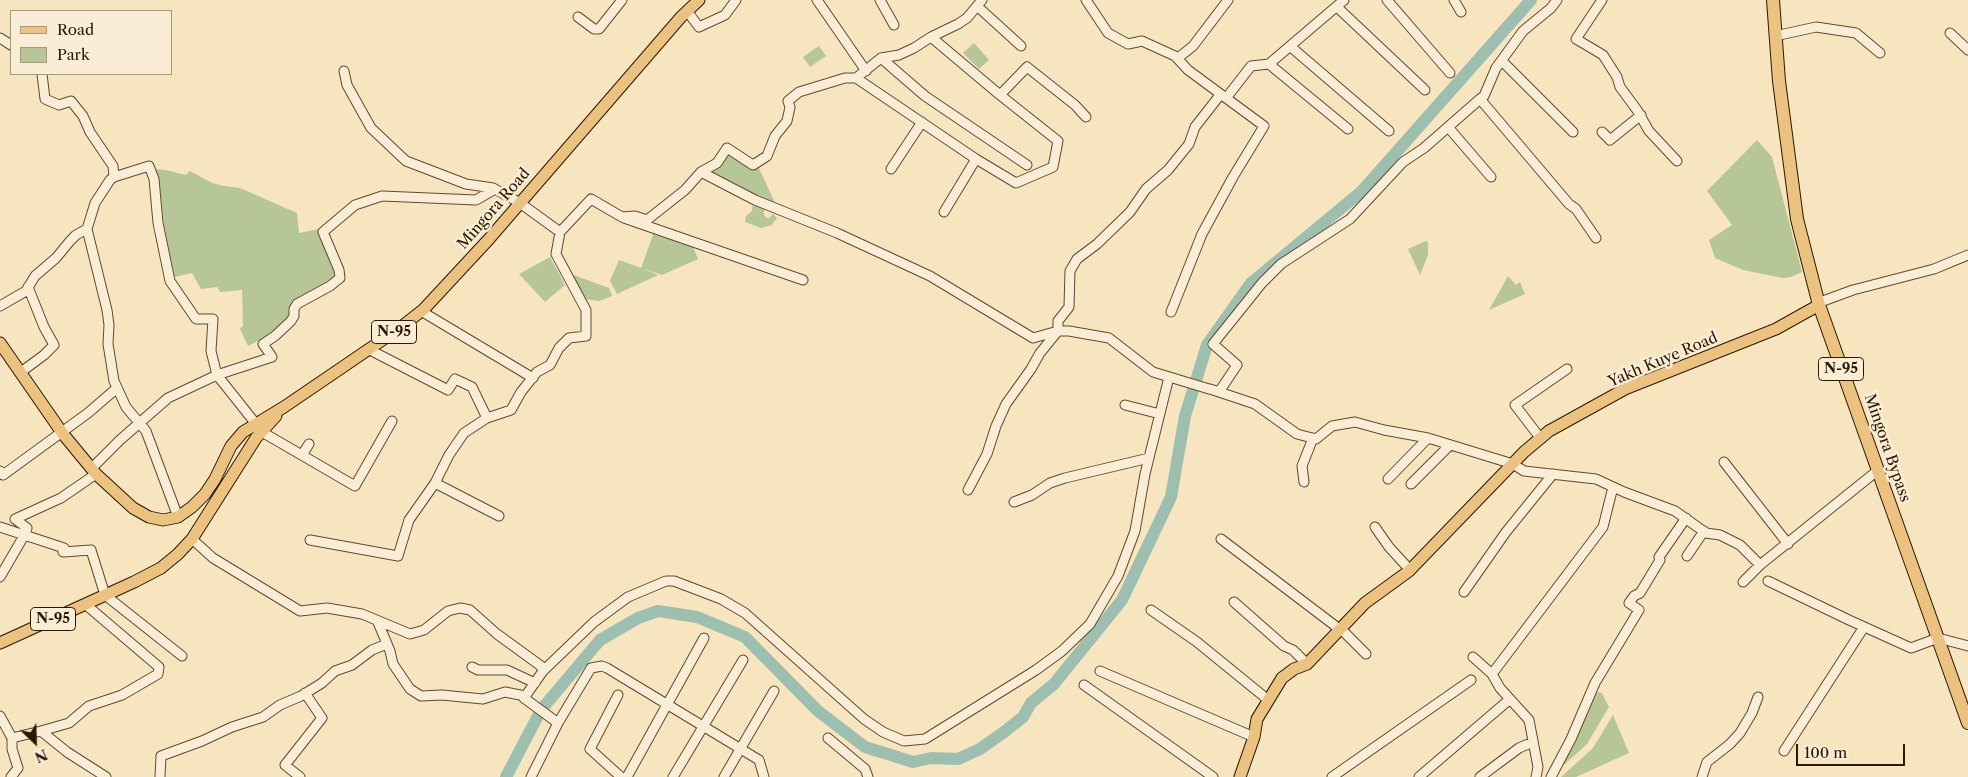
<!DOCTYPE html>
<style>
body{margin:0}
#map{position:relative;width:1968px;height:777px;overflow:hidden;background:#f6e5bf;font-family:"Libre Caslon Text",serif}
canvas{display:block}
.legend{position:absolute;left:10px;top:10px;width:162px;height:65px;box-sizing:border-box;background:#f9eed5;border:1px solid #a79880;margin:0;padding:6px 9px;list-style:none;font-size:15px;color:#2b1700}
.legend li{display:flex;align-items:center;gap:10px;height:25px}
.legend b{width:25px;border:1px solid #a79880}
.north{position:absolute;left:10px;top:717px;width:50px;height:50px;-webkit-text-stroke:4px #f9eed5;paint-order:stroke;rotate:156deg;font-size:14px;font-weight:700;line-height:20px;text-align:center;color:#2b1700}
.north::after{content:'';display:block;margin:auto;width:18px;height:22px;background:#2b1700;clip-path:polygon(50% 0,100% 100%,50% 72%,0 100%)}
.scale{position:absolute;left:1796px;top:744px;width:109px;height:22px;box-sizing:border-box;border:2px solid #2b1700;border-top:0;padding-left:6px;font-size:15px;line-height:18px;white-space:nowrap;color:#2b1700;-webkit-text-stroke:4px #f9eed5;paint-order:stroke}
</style>
<div id="map">
<canvas width="1968" height="777"></canvas>
<ul class="legend">
<li><b style="height:6px;background:#ebc280"></b>Road</li>
<li><b style="height:14px;background:#b7c696"></b>Park</li>
</ul>
<div class="north">N</div>
<div class="scale">100 m</div>
</div>
<script>
const c = document.querySelector('canvas').getContext('2d');
c.lineJoin = 'round';
function paint(path, color) { c.fillStyle = color; c.fill(path, 'evenodd'); }
const shape = rows => new Path2D(rows.map(r => 'M' + r).join(''));
function stroke(path, color, width, dash) { c.strokeStyle = color; c.lineWidth = width; c.lineCap = dash ? 'butt' : 'round'; c.setLineDash(dash || []); c.stroke(path); }
function label(font, color, halo, rows, align = 'center') {
  c.font = font + ' "Libre Caslon Text",serif'; c.lineWidth = 5; c.setLineDash([]); c.textBaseline = 'middle'; c.strokeStyle = halo; c.fillStyle = color; for (const [text, x, y, turn = 0] of rows) {
    c.save(); c.translate(x, y); c.rotate((+turn || 0) * Math.PI / 180); c.textAlign = isNaN(turn) ? turn : align; if (halo) c.strokeText(text, 0, 0); c.fillText(text, 0, 0); c.restore();
  }
}
const green = shape([
 [974,43,989,60,979,69,963,53],
 [819,46,826,56,810,67,803,57],
 [1757,140,1772,157,1802,272,1791,277,1783,278,1743,270,1715,258,1709,240,1732,225,1707,191],
 [727,153,758,166,776,205,706,173],
 [153,169,166,170,186,175,190,171,212,183,224,186,240,188,297,213,299,233,320,229,337,274,292,306,290,316,272,334,248,346,240,329,243,326,242,290,220,292,217,287,201,289,192,273,174,277,168,262,161,200],
 [753,203,764,209,764,215,768,219,773,214,777,218,772,225,761,228,745,222,746,216,752,211],
 [651,232,692,244,698,259,662,275,641,268,653,235],
 [1426,241,1428,242,1428,255,1420,275,1408,249],
 [550,257,565,285,545,302,519,274],
 [619,260,641,268,658,275,617,294,610,281],
 [571,274,609,288,612,296,599,301,585,299],
 [1508,276,1516,285,1520,282,1525,294,1489,310],
 [1597,692,1602,693,1609,707,1587,744,1554,774],
 [1613,715,1629,753,1576,777,1561,777,1593,748]
]);
const river = shape([
 [506,777,541,710,600,640,638,618,658,611,697,617,745,637,818,711,865,747,913,762,931,758,958,759,980,749,1004,732,1023,717,1031,703,1054,684,1122,600,1171,497,1185,416,1207,345,1251,283,1362,191,1531,0]
]);
const minor = shape([
 [817,0,866,71],
 [880,0,894,25],
 [1086,0,1108,33,1128,44,1142,41,1175,56,1188,70,1264,126,1233,177,1202,234,1171,312],
 [1387,0,1450,73],
 [1454,0,1461,12],
 [1602,0,1576,39,1603,55,1617,77,1620,87,1637,110,1649,131,1677,161],
 [977,6,1021,46],
 [1337,7,1425,90],
 [687,11,699,27,725,15,736,0],
 [578,17,594,29,599,29,622,0],
 [1950,33,1968,50],
 [1775,36,1816,27,1856,33,1880,53],
 [0,38,11,45],
 [1291,47,1389,131],
 [881,58,925,96,1027,165],
 [1178,58,1193,46,1228,0],
 [1502,61,1573,132],
 [1269,64,1348,129],
 [344,71,347,85,371,128,406,161,466,184,493,188,520,203,560,232,591,199,622,217,635,216,647,220,685,190,701,172,755,200,837,233,930,276,1033,338,1058,331,1069,331,1109,338,1153,372,1209,389],
 [856,78,976,159,1016,183,1053,167,1058,141,1000,95,931,37],
 [1000,95,1027,67,1075,105,1086,117],
 [1480,99,1569,204,1576,209,1596,238],
 [1448,127,1491,177],
 [1602,132,1610,140,1641,115],
 [891,169,922,122],
 [701,172,717,163,727,148,753,165,767,156,775,136,787,121,790,107,788,101,799,92,845,78,856,78,881,58,899,55,914,48,931,37,958,24,967,18,982,0],
 [114,177,149,166,154,179,158,223,170,281,196,319,213,319,211,351,217,375,256,424],
 [944,212,976,159],
 [624,218,803,280],
 [87,229,107,310,109,325,108,344,114,381,126,407,146,431,178,517],
 [1819,305,1823,301,1853,290,1934,269,1968,255],
 [0,306,26,291,35,276,56,258,70,241,76,235,87,229,95,203,110,180,114,177,113,166,90,132,83,116,71,101,59,105,45,99,42,74],
 [421,311,533,378],
 [368,349,448,390,455,379,472,387,487,418],
 [21,372,44,355,54,345,44,327,28,287],
 [1210,389,1255,404,1297,434,1316,439,1332,426,1355,422,1384,430,1428,438,1513,464,1524,471,1596,479,1624,492,1675,511,1706,533,1720,535,1740,545,1760,565,1743,582],
 [1219,392,1237,365,1213,344,1262,283,1281,264,1350,219,1403,162,1424,148,1480,99,1484,96,1496,68,1523,31,1551,8,1557,0],
 [1125,405,1160,414],
 [262,432,355,486,392,421],
 [1541,439,1515,405,1567,369],
 [302,455,309,444],
 [1724,462,1788,544],
 [91,469,120,440,168,398,217,375,272,357,263,344,275,336,291,321,294,316,294,309,297,304,330,286,340,278,339,270,323,232,355,205,382,196,476,200,495,189],
 [0,471,3,475,88,413,117,388],
 [1388,479,1428,438],
 [1304,482,1302,466,1313,438],
 [435,483,499,516],
 [1411,484,1449,446],
 [968,490,987,454,996,426,1006,404,1031,369,1040,353,1058,331,1058,321,1069,307,1070,271,1077,259,1097,244,1130,212,1146,189,1168,170,1189,144,1195,127,1220,95,1227,97,1251,66,1269,64,1344,0],
 [1014,502,1032,495,1050,483,1065,478,1149,458],
 [0,527,64,548,63,552,91,550,105,595,182,656],
 [1375,527,1389,547,1410,570],
 [192,539,213,558,300,611,327,608,362,614,410,634,424,630,448,611,460,608,470,610,497,634,541,666,543,671,524,698,558,723],
 [1221,539,1338,628,1340,628,1366,654],
 [310,540,398,556,409,520,435,483,449,455,464,433,487,418,511,410,521,392,537,372,550,365,559,348,569,338,586,336,586,310,556,254,560,232],
 [1687,556,1704,531],
 [1760,565,1877,471],
 [0,577,25,534,27,528,15,519,61,498,96,474],
 [1768,581,1849,620,1911,648,1938,638,1968,646],
 [1464,592,1506,532,1553,474],
 [1234,602,1284,646,1293,650,1307,664],
 [1151,610,1197,642,1267,699],
 [377,620,390,651,393,664,410,689,421,696,442,695,483,699,505,692,525,696],
 [1473,657,1492,674,1500,688,1529,720,1538,767,1536,777],
 [472,667,478,670,507,670,535,683],
 [543,671,594,622,628,597,666,581,674,581,721,599,745,613,864,719,883,732,904,741,925,739,1036,670,1062,651,1090,624,1118,576,1135,531,1145,474,1169,377],
 [1100,671,1254,737],
 [1492,674,1603,527,1613,487],
 [1084,685,1213,777],
 [618,695,590,749,621,777],
 [0,716,12,738,41,731,67,752,106,777],
 [41,731,69,723,89,706,122,695,158,674,159,667,85,604],
 [828,738,865,769,868,777],
 [1784,751,1864,627],
 [11,777,18,768,12,749,12,738],
 [160,777,161,756,202,741,232,727,263,717,280,705,301,696,322,683,335,671,352,665,372,650,387,644],
 [300,777,285,765,322,718,305,693],
 [531,777,558,723,591,668,602,666,607,668,759,760,764,777],
 [627,777,704,638],
 [673,777,743,660],
 [724,777,774,691],
 [1332,777,1471,680],
 [1419,777,1510,699],
 [1480,777,1519,748,1533,742],
 [1551,777,1571,739,1595,683,1639,610,1629,603,1634,596,1640,593,1660,560,1659,557,1686,518],
 [1702,777,1707,762,1730,744,1740,733,1752,713,1758,697]
]);
const major = shape([
 [0,343,63,434,96,474,133,508,149,517,163,520,178,517,192,507,205,494,215,479,231,446,243,432,284,407,400,328,424,309,489,239,681,17,699,0],
 [0,643,134,582,161,568,178,554,192,539,256,438,276,416],
 [1240,777,1254,737,1257,719,1282,678,1294,669,1307,664,1365,603,1409,571,1524,452,1549,431,1625,389,1776,329,1819,305]
]);
const highway = shape([
 [1773,0,1779,81,1797,219,1819,305,1968,723]
]);
const shields = [
 [394,332,45],
 [1841,369,45],
 [53,619,45]
];
const shieldNames = [
 ["N-95",394,332],
 ["N-95",1841,369],
 ["N-95",53,619]
];
const streetNames = [
 ["Mingora Road",494,209,-49],
 ["Yakh Kuye Road",1663,360,-23],
 ["Mingora Bypass",1887,448,71]
];
paint(green, '#b7c696');
stroke(river, '#9dbfb0', 12);
stroke(minor, '#5e4a30', 11);
stroke(major, '#2b1700', 13);
stroke(highway, '#2b1700', 14);
stroke(minor, '#f9eed5', 9);
stroke(major, '#ebc280', 11);
stroke(highway, '#ebc280', 12);
for (const [x, y, w] of shields) { const box = new Path2D(); box.roundRect(x - w / 2, y - 11.5, w, 23, 4); c.fillStyle = '#f9eed5'; c.fill(box); stroke(box, '#2b1700', 1); }
label('bold 14px', '#2b1700', null, shieldNames);
label('15px', '#2b1700', '#f9eed5', streetNames);
</script>
